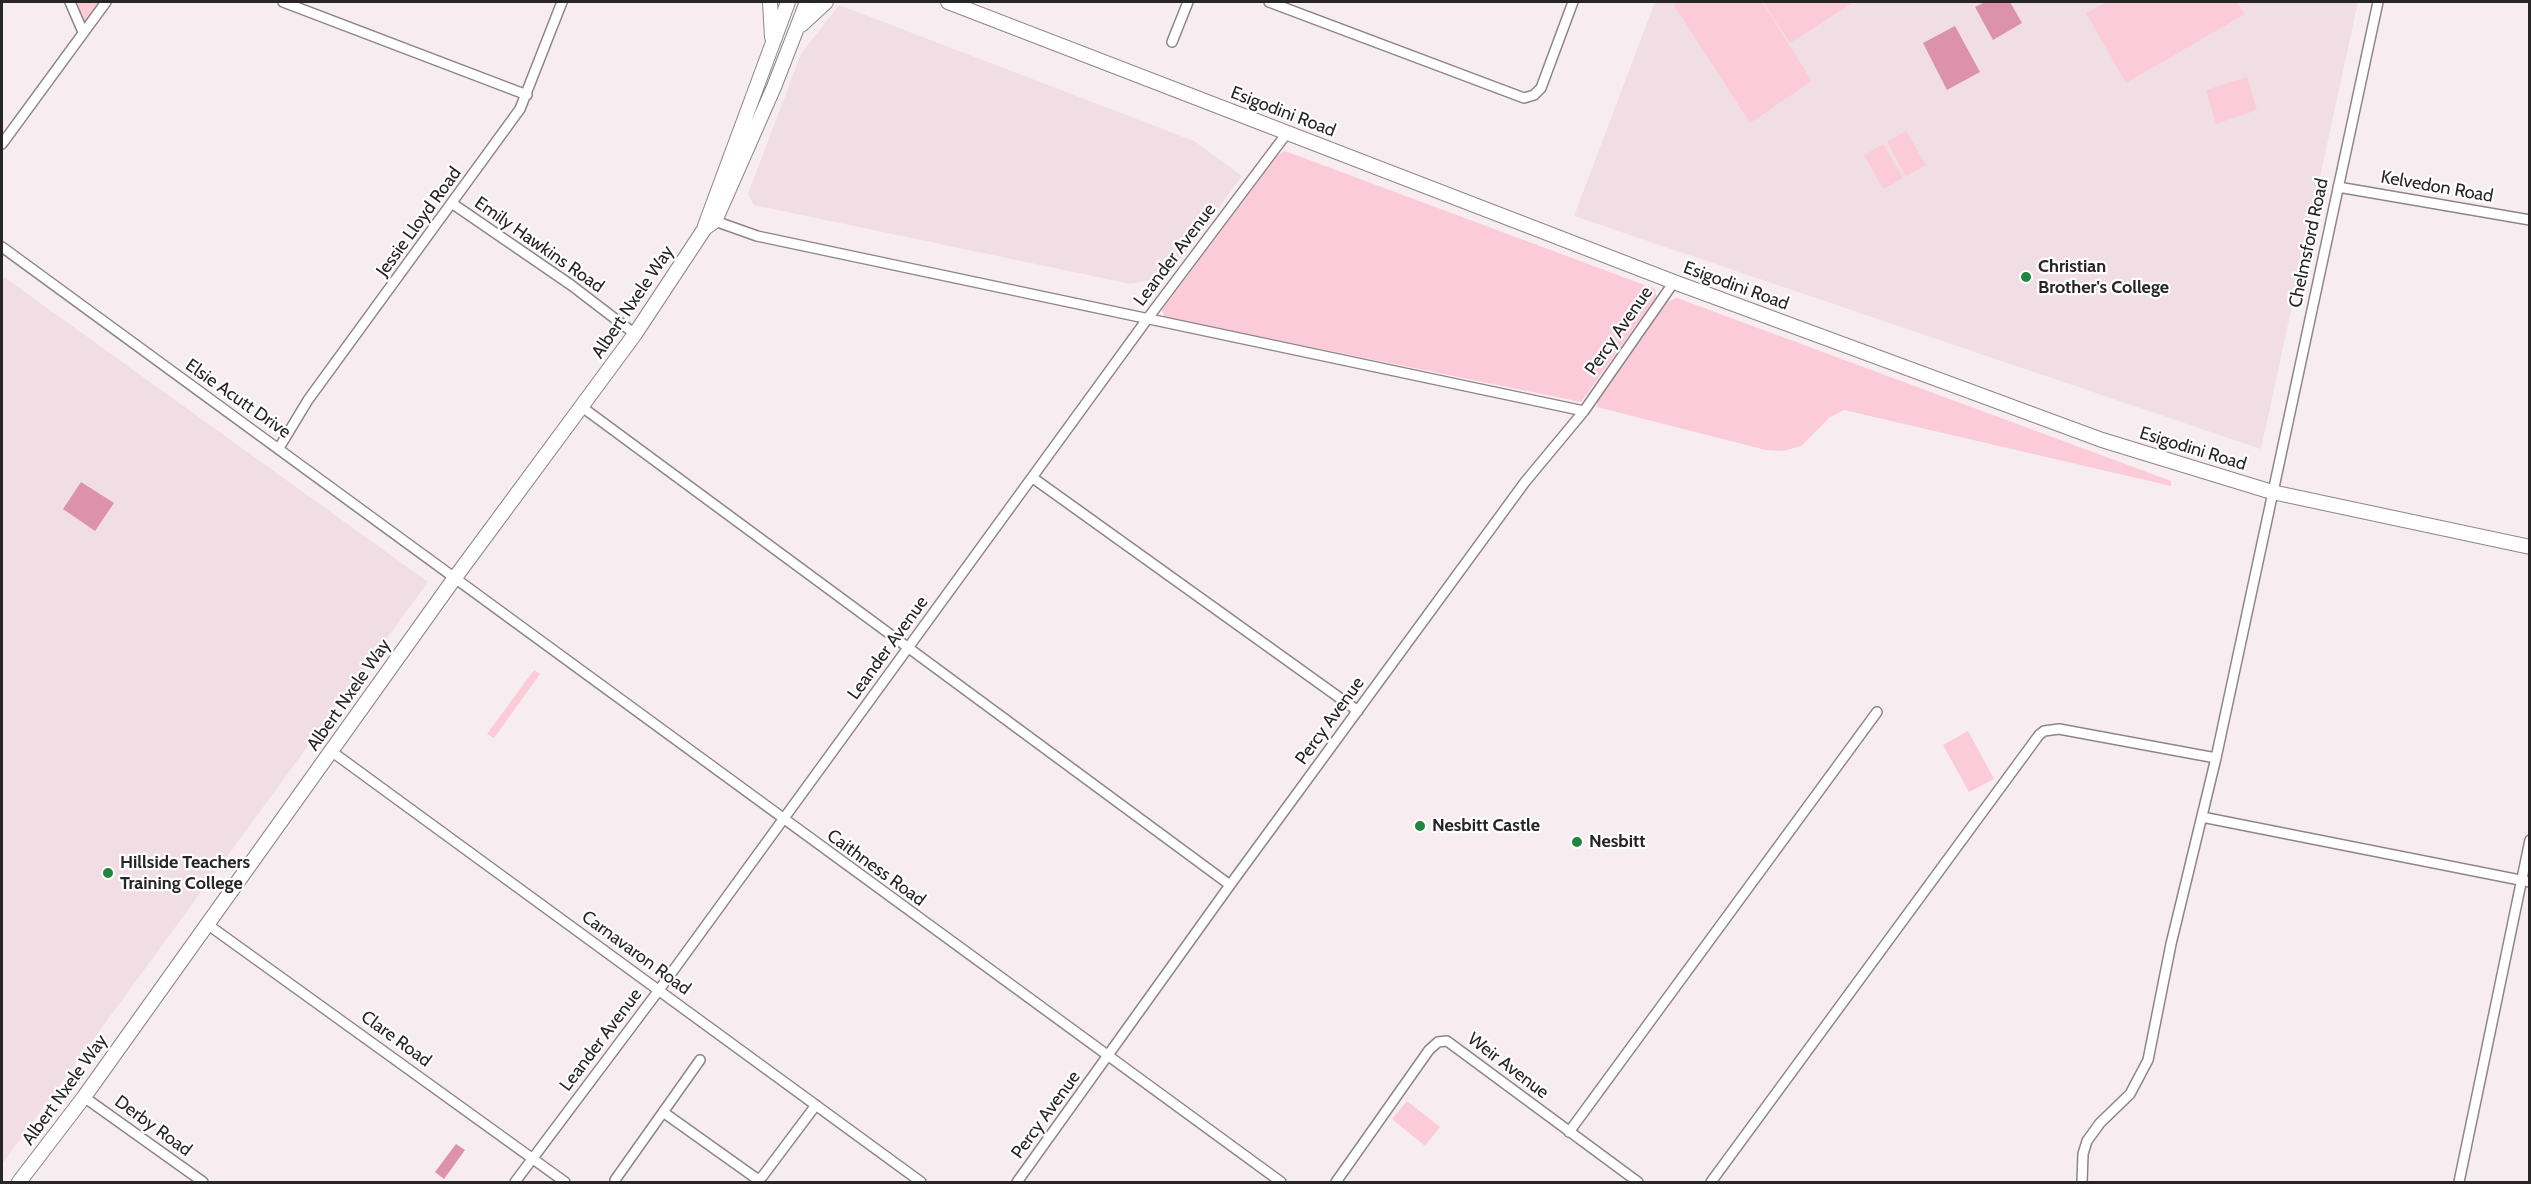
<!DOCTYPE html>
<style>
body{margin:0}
#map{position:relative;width:2531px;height:1184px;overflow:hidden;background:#f7ecef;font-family:Cabin,sans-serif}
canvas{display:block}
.frame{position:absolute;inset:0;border:3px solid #282526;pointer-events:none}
</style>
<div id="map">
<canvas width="2531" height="1184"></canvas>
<div class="frame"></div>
</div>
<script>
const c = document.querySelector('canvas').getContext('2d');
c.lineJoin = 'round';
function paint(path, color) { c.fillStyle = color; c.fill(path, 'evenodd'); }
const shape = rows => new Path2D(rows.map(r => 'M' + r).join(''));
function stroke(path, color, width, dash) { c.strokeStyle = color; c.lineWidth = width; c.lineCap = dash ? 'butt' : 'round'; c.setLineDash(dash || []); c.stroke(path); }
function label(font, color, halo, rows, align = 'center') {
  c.font = font + ' Cabin,sans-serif'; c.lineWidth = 4.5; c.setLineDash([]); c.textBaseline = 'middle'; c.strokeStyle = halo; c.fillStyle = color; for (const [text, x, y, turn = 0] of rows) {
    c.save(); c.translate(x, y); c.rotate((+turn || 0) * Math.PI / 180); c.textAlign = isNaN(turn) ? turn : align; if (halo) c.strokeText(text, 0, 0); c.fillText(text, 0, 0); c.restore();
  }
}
const built = shape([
 [1655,2,2358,2,2261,449,1574,216],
 [839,5,1194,141,1242,176,1168,276,1131,284,754,205,748,194,801,54],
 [4,277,428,582,2,1164,2,281]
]);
const green = shape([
 [74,2,102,2,84,26],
 [1672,2,1762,2,1812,81,1750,123],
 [1763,2,1854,2,1790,43],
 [2107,2,2237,2,2245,14,2126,83,2086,13],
 [2247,77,2257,110,2216,124,2206,90],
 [1906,131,1926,165,1906,176,1887,142],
 [1883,144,1903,178,1883,189,1864,155],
 [1285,151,1655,289,1656,297,1581,402,1164,317,1162,310,1277,156],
 [1677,298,2171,481,2171,486,1844,410,1830,417,1801,446,1783,451,1766,450,1597,407,1597,401,1667,302],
 [534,670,540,674,494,738,487,734],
 [1968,731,1994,779,1969,792,1943,745],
 [1407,1101,1440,1127,1425,1146,1392,1119]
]);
const water = shape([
 [1985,2,2010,2,2022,23,1993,40,1975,7],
 [1955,26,1980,72,1947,90,1923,43],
 [81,482,114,503,95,531,63,509],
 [456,1144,465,1150,444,1179,435,1172]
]);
const street = shape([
 [70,2,83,32],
 [283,2,527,95],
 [1269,2,1524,98,1534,95,1541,88,1573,2],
 [1172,42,1188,2],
 [2,144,106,2],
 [2338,187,2530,220],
 [453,204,571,285,635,334],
 [712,220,757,236,1584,411],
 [2,247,1281,1182],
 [582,407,1230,885],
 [279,448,308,400,520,109,562,2],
 [1033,478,1358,711],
 [331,751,921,1182],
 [2202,817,2530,882],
 [207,924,565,1182],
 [84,1097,203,1182],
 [663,1112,757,1179,762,1177,816,1105],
 [1569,1132,1877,712],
 [615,1180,700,1060],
 [515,1182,659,990,1148,318,1287,133],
 [1017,1182,1230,885,1525,482,1584,411,1674,282],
 [1336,1182,1429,1050,1438,1042,1447,1041,1638,1182],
 [1711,1182,2039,735,2044,731,2059,729,2216,758],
 [2082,1182,2083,1154,2087,1141,2100,1123,2130,1094,2148,1060,2171,944,2216,758,2378,2],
 [2459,1182,2530,840]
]);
const secondary = shape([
 [770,2,772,37],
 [948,2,1674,282,2102,440,2272,492,2530,547],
 [801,25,826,2],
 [705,226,788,2],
 [19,1182,84,1097,454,579,635,334,705,228,715,221,774,87,807,2]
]);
const markers = [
 [2026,277,6,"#1f863b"],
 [1420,826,6,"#1f863b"],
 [1577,842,6,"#1f863b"],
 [108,873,6,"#1f863b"]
];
const streetNames = [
 ["Esigodini Road",1283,112,21],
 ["Kelvedon Road",2437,187,10],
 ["Jessie Lloyd Road",419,222,-54],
 ["Chelmsford Road",2309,243,-78],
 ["Emily Hawkins Road",539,245,35],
 ["Leander Avenue",1175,255,-53],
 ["Esigodini Road",1736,286,20],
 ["Albert Nxele Way",633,302,-56],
 ["Percy Avenue",1619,331,-55],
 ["Elsie Acutt Drive",238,399,35],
 ["Esigodini Road",2193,449,17],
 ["Leander Avenue",888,648,-54],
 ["Albert Nxele Way",349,695,-55],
 ["Percy Avenue",1330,721,-54],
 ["Caithness Road",876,868,36],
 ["Carnavaron Road",636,953,36],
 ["Clare Road",396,1039,36],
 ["Leander Avenue",601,1040,-53],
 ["Weir Avenue",1508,1066,37],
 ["Albert Nxele Way",65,1090,-54],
 ["Percy Avenue",1046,1115,-54],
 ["Derby Road",153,1126,36]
];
const poiNames = [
 ["Christian",2038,267],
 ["Brother's College",2038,288],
 ["Nesbitt Castle",1432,826],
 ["Nesbitt",1589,842],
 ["Hillside Teachers",120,863],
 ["Training College",120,884]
];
paint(built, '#f1dee4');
paint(green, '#fccbda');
paint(water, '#dc92ab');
stroke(street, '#8e8588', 12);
stroke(secondary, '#8e8588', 16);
stroke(street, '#fff', 9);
stroke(secondary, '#fff', 14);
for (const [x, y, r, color] of markers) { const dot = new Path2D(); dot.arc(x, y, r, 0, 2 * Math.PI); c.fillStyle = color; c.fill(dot); stroke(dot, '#fff', 2); }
label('18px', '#282526', '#fff', streetNames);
label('bold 18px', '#282526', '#fff', poiNames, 'left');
</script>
